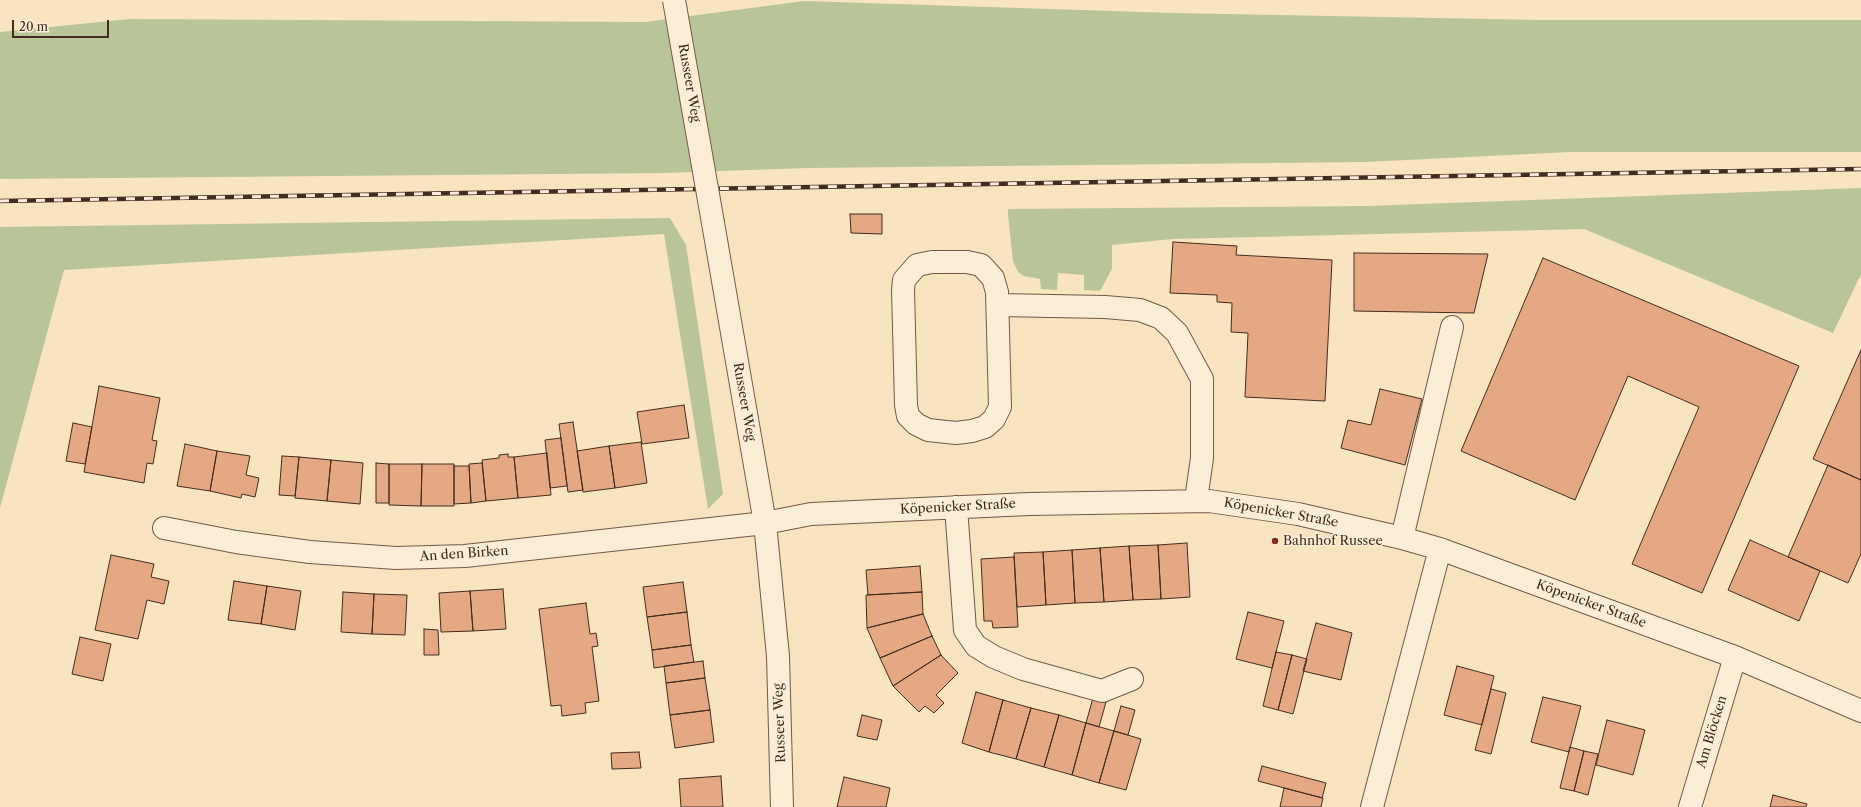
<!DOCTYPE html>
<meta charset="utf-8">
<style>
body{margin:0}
#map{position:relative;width:1861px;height:807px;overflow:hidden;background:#f9e4c0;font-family:"Libre Caslon Text",serif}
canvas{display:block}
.scale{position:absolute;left:12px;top:20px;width:97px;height:18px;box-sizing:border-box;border:2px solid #432c20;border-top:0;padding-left:5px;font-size:12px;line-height:14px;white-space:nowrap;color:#432c20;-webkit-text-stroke:3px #fbedd6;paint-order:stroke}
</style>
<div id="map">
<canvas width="1861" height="807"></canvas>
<div class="scale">20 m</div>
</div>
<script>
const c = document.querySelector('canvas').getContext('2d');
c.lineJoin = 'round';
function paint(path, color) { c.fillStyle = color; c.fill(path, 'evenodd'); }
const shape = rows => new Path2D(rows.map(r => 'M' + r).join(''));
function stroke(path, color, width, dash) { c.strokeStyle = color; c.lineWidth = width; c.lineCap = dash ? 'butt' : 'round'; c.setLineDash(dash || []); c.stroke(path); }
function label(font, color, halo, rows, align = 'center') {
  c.font = font + ' "Libre Caslon Text",serif'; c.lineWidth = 3; c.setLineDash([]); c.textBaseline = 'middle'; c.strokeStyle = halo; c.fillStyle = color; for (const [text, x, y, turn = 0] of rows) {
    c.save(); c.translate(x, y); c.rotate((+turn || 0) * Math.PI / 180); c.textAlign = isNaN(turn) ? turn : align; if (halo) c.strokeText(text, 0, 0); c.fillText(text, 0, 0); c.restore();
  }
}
const green = shape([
 [804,1,1173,13,1541,20,1861,20,1861,152,1570,152,1366,162,808,168,664,173,0,179,0,32,130,19,645,22],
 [1861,188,1861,274,1833,333,1584,229,1173,239,1112,245,1112,269,1100,291,1084,290,1084,275,1058,273,1057,290,1041,289,1040,279,1024,276,1018,272,1013,261,1008,215,1008,209,1367,206],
 [670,218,686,245,723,494,708,509,664,234,64,270,0,508,0,227]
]);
const building = shape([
 [850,214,882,214,882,234,851,233,850,214],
 [1173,242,1237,246,1236,255,1332,260,1325,401,1245,397,1248,333,1231,332,1232,303,1217,302,1217,295,1170,293,1173,242],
 [1354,253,1488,254,1474,313,1354,311,1354,253],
 [1543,258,1799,366,1702,593,1632,564,1699,407,1628,376,1575,500,1461,451,1543,258],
 [1861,350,1861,480,1813,459,1861,350],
 [99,386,160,398,152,440,157,441,153,464,147,463,144,483,84,472,99,386],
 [1380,389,1422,399,1405,465,1341,448,1348,420,1371,425,1380,389],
 [684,405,689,438,642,444,637,412,684,405],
 [573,422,583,490,568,492,559,424,573,422],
 [73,423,92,427,85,464,66,461,73,423],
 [561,438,567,486,550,488,545,440,561,438],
 [641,442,647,483,615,488,609,446,641,442],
 [185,444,217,451,210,491,177,486,185,444],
 [609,446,615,488,583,492,577,451,609,446],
 [217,451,250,456,246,475,259,478,255,497,242,494,241,498,210,491,217,451],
 [547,453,551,495,518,498,514,457,547,453],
 [508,454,508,457,514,457,518,498,486,501,482,460,499,458,499,455,508,454],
 [282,456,299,457,295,496,279,495,282,456],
 [299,457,331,460,327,501,295,498,299,457],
 [331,460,363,463,360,504,327,501,331,460],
 [376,463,389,464,389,503,376,503,376,463],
 [482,463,486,501,471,503,469,464,482,463],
 [389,464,422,464,421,506,389,505,389,464],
 [422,464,454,464,454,506,421,506,422,464],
 [1828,465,1861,480,1861,554,1848,583,1788,557,1828,465],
 [454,466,469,466,471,503,454,504,454,466],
 [1750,540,1820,571,1799,621,1728,590,1750,540],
 [1187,543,1190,597,1161,599,1158,545,1187,543],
 [1158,545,1161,599,1133,600,1129,546,1158,545],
 [1129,546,1133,600,1104,602,1100,548,1129,546],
 [1100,548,1104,602,1075,603,1072,550,1100,548],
 [1072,550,1075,603,1046,605,1043,552,1072,550],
 [1043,552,1046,605,1017,607,1014,553,1043,552],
 [111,555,154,564,151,577,169,581,164,604,147,600,138,639,95,630,111,555],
 [1014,557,1018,627,993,628,992,621,984,621,981,559,1014,557],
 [920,566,922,592,868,595,866,570,920,566],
 [234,581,267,586,261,624,228,620,234,581],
 [683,582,687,612,647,617,643,587,683,582],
 [267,586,301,591,295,630,261,624,267,586],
 [503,589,506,629,473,631,470,591,503,589],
 [470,591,473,631,441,632,439,593,470,591],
 [343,592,374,594,372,634,341,632,343,592],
 [922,592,923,614,867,628,866,595,922,592],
 [374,594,407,595,405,635,372,634,374,594],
 [586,603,590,634,596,633,598,646,592,647,599,701,585,703,586,713,562,716,561,705,551,706,539,609,586,603],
 [687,612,691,645,652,650,647,617,687,612],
 [1248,612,1284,621,1272,668,1236,659,1248,612],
 [923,614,932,636,880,658,867,628,923,614],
 [1316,623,1352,633,1341,680,1303,671,1316,623],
 [424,629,438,630,439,655,424,655,424,629],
 [932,636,941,655,893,686,880,658,932,636],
 [80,637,111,644,103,681,72,674,80,637],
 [691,645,694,662,654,668,652,650,691,645],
 [1276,652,1292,655,1278,710,1263,706,1276,652],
 [941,655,958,673,936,695,944,703,934,713,925,706,919,712,893,686,941,655],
 [1292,655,1307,659,1293,714,1278,710,1292,655],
 [703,661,705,678,666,683,664,666,703,661],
 [1457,666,1494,676,1482,725,1444,715,1457,666],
 [705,678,710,710,670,715,666,683,705,678],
 [1491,689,1506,693,1491,754,1475,750,1491,689],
 [976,692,1003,700,989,752,962,743,976,692],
 [1543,697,1581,706,1569,752,1531,742,1543,697],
 [1093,698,1106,702,1099,727,1086,723,1093,698],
 [1003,700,1031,708,1016,759,989,752,1003,700],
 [1121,706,1135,710,1128,735,1114,731,1121,706],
 [1031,708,1059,715,1044,767,1016,759,1031,708],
 [710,710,714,742,675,748,670,715,710,710],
 [862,715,882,720,877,740,857,736,862,715],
 [1059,715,1086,723,1072,775,1044,767,1059,715],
 [1607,720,1645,730,1633,775,1596,765,1607,720],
 [1086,723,1114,731,1099,783,1072,775,1086,723],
 [1114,731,1141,739,1126,790,1099,783,1114,731],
 [1570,747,1584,751,1574,791,1560,788,1570,747],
 [1584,751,1598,754,1588,795,1574,791,1584,751],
 [639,752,641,768,612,769,611,753,639,752],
 [1262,766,1326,783,1322,798,1258,781,1262,766],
 [721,776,723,807,681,807,679,779,721,776],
 [844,777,890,788,886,807,837,807,844,777],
 [1284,788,1323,798,1321,807,1280,807,1284,788],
 [1773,795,1807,804,1806,807,1770,807,1773,795]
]);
const minor = shape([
 [713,223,765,523,778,656,782,807],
 [932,262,967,262,981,265,993,278,997,292,1000,407,994,419,985,427,972,431,956,433,928,430,916,424,908,416,906,405,903,290,904,280,917,265,932,262],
 [998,305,1105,307,1140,310,1161,318,1177,333,1202,379,1202,458,1196,500],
 [956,507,965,630,976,646,994,657,1023,669,1102,691,1132,679],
 [164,528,236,542,310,552,396,558,465,556,765,523,811,514,1029,504,1209,501,1298,514,1402,538,1440,549,1735,657,1861,711],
 [1402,538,1452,327],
 [1372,807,1440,549],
 [1690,807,1735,657]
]);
const rail = shape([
 [0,201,1861,169]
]);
const minorBridge = shape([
 [674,0,713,223]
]);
const markers = [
 [1275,541,4,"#8f2418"]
];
const streetNames = [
 ["Russeer Weg",689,83,80],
 ["Russeer Weg",744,402,80],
 ["Köpenicker Straße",958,507,-3],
 ["Köpenicker Straße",1281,513,10],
 ["An den Birken",464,554,-4],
 ["Köpenicker Straße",1591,604,20],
 ["Russeer Weg",780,723,-92],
 ["Am Blöcken",1712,732,-73]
];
const poiNames = [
 ["Bahnhof Russee",1283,541]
];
paint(green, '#b9c596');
paint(building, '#e4a885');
stroke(building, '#432c20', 1);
stroke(minor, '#705a48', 24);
stroke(minor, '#fbedd6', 22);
stroke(rail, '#432c20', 4.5);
stroke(rail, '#fbedd6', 3, [9]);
stroke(minorBridge, '#705a48', 24, []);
stroke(minorBridge, '#fbedd6', 22);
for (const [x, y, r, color] of markers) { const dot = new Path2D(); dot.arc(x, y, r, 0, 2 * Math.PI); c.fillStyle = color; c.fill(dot); stroke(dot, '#fbedd6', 1.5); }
label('13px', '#432c20', '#fbedd6', streetNames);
label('13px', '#432c20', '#fbedd6', poiNames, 'left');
</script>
